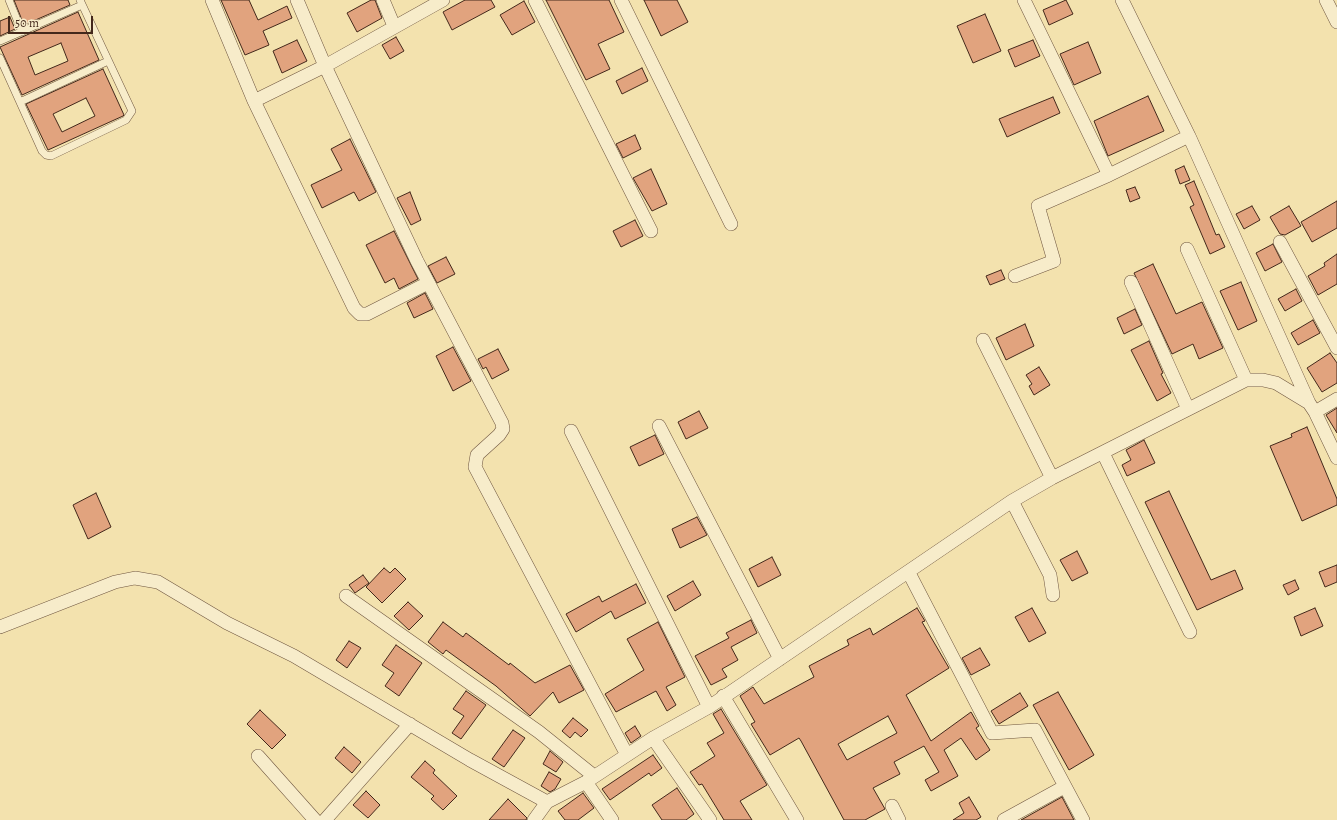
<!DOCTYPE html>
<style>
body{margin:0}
#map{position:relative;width:1337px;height:820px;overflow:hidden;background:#f3e2ae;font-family:Alegreya,serif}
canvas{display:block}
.scale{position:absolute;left:8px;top:16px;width:85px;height:18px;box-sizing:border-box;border:2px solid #43281b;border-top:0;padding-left:5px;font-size:12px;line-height:14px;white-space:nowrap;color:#43281b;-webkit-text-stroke:3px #f7ecca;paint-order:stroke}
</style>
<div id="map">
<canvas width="1337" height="820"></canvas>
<div class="scale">50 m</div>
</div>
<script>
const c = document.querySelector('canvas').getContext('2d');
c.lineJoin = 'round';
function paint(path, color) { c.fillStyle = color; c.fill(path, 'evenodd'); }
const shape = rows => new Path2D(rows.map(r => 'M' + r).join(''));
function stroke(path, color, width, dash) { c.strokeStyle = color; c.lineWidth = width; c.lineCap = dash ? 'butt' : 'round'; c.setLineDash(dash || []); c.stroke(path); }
const building = shape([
 [14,0,68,0,70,5,24,25,14,0],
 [221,0,249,0,258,20,287,6,292,18,263,31,269,45,245,55,221,0],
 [371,0,375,0,382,18,357,32,347,13,371,0],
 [465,0,491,0,495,7,452,30,443,12,465,0],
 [546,0,609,0,624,32,598,44,610,69,586,80,546,0],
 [644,0,677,0,688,22,661,36,644,0],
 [1066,0,1073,14,1049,25,1043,10,1066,0],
 [524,1,535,22,512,35,500,15,524,1],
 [78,12,99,60,22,95,0,47,78,12],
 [61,43,68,61,35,75,28,57,61,43],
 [985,14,1001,51,973,63,957,26,985,14],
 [10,17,15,29,0,36,0,21,10,17],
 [396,37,404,51,390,59,382,45,396,37],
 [297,40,307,61,282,73,273,51,297,40],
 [1033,40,1040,56,1015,67,1008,50,1033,40],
 [1088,42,1101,73,1074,85,1060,54,1088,42],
 [642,68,648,81,622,94,616,81,642,68],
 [103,69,124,115,123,116,48,150,26,104,103,69],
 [86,98,95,116,62,132,53,114,86,98],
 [1148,96,1164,131,1108,156,1094,121,1148,96],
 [1053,97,1060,113,1007,137,999,119,1053,97],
 [635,135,641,149,623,158,616,144,635,135],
 [350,139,376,192,359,201,354,192,322,208,311,185,342,170,331,149,350,139],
 [1184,166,1190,180,1180,184,1175,170,1184,166],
 [651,169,667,204,652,211,633,178,651,169],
 [1194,181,1216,235,1219,234,1225,247,1210,254,1190,207,1194,205,1185,185,1194,181],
 [1135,187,1140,198,1130,202,1126,190,1135,187],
 [410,192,421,220,411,225,397,198,410,192],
 [1337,201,1337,228,1312,242,1301,222,1337,201],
 [1252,206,1260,220,1244,229,1236,214,1252,206],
 [1289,206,1301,226,1285,235,1280,234,1270,217,1289,206],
 [635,220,643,236,621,247,613,231,635,220],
 [394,231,418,279,399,289,394,278,385,283,366,245,394,231],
 [1273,244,1282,262,1265,271,1256,253,1273,244],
 [1337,254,1337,284,1318,295,1308,276,1325,266,1324,263,1337,254],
 [446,257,455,274,437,283,428,266,446,257],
 [1153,264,1176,314,1202,302,1223,348,1199,359,1193,344,1172,354,1134,273,1153,264],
 [1001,270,1005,279,990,285,986,276,1001,270],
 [1241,282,1257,321,1238,330,1220,291,1241,282],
 [1296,289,1302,301,1285,311,1278,299,1296,289],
 [425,293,433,309,414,318,407,303,425,293],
 [1135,309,1142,325,1124,334,1117,318,1135,309],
 [1313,320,1320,333,1298,345,1291,333,1313,320],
 [1025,324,1034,346,1006,360,996,338,1025,324],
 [1149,341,1163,373,1161,374,1171,393,1157,401,1131,350,1149,341],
 [453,347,471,381,453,391,436,356,453,347],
 [498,349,509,370,492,379,486,367,483,369,478,359,498,349],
 [1330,353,1337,363,1337,383,1322,392,1307,368,1330,353],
 [1039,367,1050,385,1034,395,1029,386,1032,384,1026,375,1039,367],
 [1337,408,1337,433,1326,415,1337,408],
 [699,411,708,428,686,439,678,422,699,411],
 [1307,427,1337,499,1337,505,1302,521,1270,446,1292,437,1291,434,1307,427],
 [655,435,664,454,639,466,630,447,655,435],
 [1144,440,1155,463,1127,476,1122,465,1131,460,1126,450,1144,440],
 [1169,491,1211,580,1235,570,1243,589,1197,610,1145,502,1169,491],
 [96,493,111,527,88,539,73,505,96,493],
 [697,517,707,535,680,548,672,529,697,517],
 [1077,551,1088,573,1072,581,1060,560,1077,551],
 [772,557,781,575,758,587,749,569,772,557],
 [1337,565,1337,582,1325,587,1319,572,1337,565],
 [384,568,390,573,395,568,406,579,382,603,366,587,384,568],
 [363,575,369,583,355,593,349,585,363,575],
 [1295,580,1299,589,1288,595,1283,585,1295,580],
 [693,581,701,595,675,611,667,596,693,581],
 [636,584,646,603,615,619,611,611,576,632,566,614,599,596,602,602,636,584],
 [408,602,423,616,409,630,394,616,408,602],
 [917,608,925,621,922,622,949,668,906,695,931,741,971,712,979,726,976,728,990,750,976,760,961,738,944,750,958,776,931,791,925,780,939,772,924,746,894,762,900,774,873,788,885,809,865,820,844,820,801,741,799,738,770,755,751,724,755,722,740,696,753,687,764,704,814,677,809,666,849,645,847,640,870,628,873,635,917,608],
 [888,716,897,733,847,760,838,744,888,716],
 [1032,608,1046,633,1029,642,1015,617,1032,608],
 [1315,608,1323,626,1301,636,1294,617,1315,608],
 [751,620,757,633,731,647,738,660,722,669,727,677,711,685,695,656,729,638,726,633,751,620],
 [443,622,463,637,466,633,509,665,510,663,535,683,570,665,584,690,559,703,553,692,530,716,496,686,446,650,443,654,428,642,443,622],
 [658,622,685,677,666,687,676,705,667,711,656,691,616,712,605,694,644,670,627,639,658,622],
 [349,641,361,648,347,668,336,660,349,641],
 [396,645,422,663,399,696,385,686,394,673,382,665,396,645],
 [980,648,990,665,971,675,962,658,980,648],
 [466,691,486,705,461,739,452,733,464,716,453,709,466,691],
 [1058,692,1094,755,1069,770,1033,705,1058,692],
 [1020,693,1028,706,999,724,991,711,1020,693],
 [721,709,767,785,740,801,752,820,724,820,702,784,699,785,690,772,715,756,707,743,724,733,713,714,721,709],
 [260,710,286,735,272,749,247,724,260,710],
 [573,718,588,730,581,737,575,732,570,738,562,731,573,718],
 [635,726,641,736,631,743,625,733,635,726],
 [513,730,525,738,504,767,492,759,513,730],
 [344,747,361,762,352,773,335,758,344,747],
 [550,751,563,762,556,772,543,764,550,751],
 [653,755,662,768,651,776,649,773,610,800,602,789,653,755],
 [425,761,435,770,433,773,457,796,443,810,431,799,434,796,411,777,425,761],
 [549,772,561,779,555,789,550,792,541,786,549,772],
 [677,788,694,814,686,820,662,820,652,805,677,788],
 [366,791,380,805,368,818,353,805,366,791],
 [583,793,594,808,578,820,565,820,558,811,583,793],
 [969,797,981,817,976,820,953,820,964,813,959,803,969,797],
 [1062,797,1074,820,1021,820,1062,797],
 [508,799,527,818,526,820,489,820,508,799]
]);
const lane = shape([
 [9,0,22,32],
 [0,41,82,5],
 [0,58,42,151,46,155,51,156,126,120,132,111,80,0],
 [20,102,108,61]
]);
const street = shape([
 [212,0,254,101,354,308,360,314,367,314,428,283],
 [297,0,325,66,443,0],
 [383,0,394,26],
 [535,0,651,231],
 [621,0,731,224],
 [1024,0,1109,175],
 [1122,0,1189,136,1309,403],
 [1326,0,1337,22],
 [254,101,325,66,417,261,502,423,503,429,499,435,477,455,475,467,627,755],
 [1280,242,1337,348],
 [1187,249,1246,380],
 [1015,276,1054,261,1038,206,1109,175,1189,136],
 [1131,282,1188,409],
 [983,340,1052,478],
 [1315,412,1337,458],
 [659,426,780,659],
 [571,431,709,707],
 [1103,453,1190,632],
 [1012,501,1050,575,1053,595],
 [909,573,992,733,1035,730,1083,820],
 [346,596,539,732,594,776],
 [0,627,115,582,135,578,158,582,227,623,294,656,470,760,547,802,586,782,653,738,709,707,1012,501,1052,478,1246,380,1263,380,1276,383,1309,403,1315,412,1337,399],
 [723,696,797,820],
 [653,738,710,820],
 [258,756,315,820],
 [586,782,612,820],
 [892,806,899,820],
 [325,820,410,724],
 [534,820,547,802],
 [1004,820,1064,787]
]);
paint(building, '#e1a37e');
stroke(building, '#43281b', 1);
stroke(lane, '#6f5640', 8);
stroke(street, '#6f5640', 14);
stroke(lane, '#f7ecca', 7);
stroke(street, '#f7ecca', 13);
</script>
